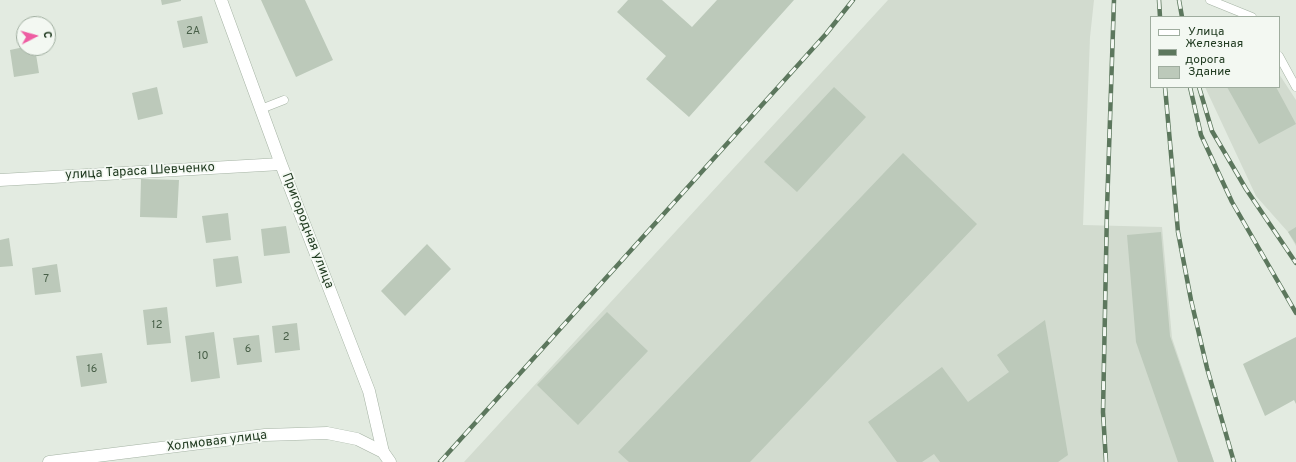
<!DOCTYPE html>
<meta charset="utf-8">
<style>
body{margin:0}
#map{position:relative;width:1296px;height:462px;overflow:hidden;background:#e3ebe1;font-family:Overpass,sans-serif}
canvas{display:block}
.legend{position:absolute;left:1150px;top:16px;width:130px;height:72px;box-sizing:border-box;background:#f3f8f2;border:1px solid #9fad9f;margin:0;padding:5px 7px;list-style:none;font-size:12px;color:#223c22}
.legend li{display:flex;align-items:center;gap:8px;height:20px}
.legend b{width:20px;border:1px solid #9fad9f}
.north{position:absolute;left:16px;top:16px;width:40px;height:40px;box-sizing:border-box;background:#f3f8f2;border:1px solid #9fad9f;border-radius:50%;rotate:84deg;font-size:11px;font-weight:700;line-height:16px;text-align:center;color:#223c22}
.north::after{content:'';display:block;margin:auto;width:14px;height:18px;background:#ee5ca2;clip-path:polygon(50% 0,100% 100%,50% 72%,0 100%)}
</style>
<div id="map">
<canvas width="1296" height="462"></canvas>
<ul class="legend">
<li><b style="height:5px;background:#fff"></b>Улица</li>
<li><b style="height:5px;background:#5c775d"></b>Железная дорога</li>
<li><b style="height:11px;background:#bcc9ba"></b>Здание</li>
</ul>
<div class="north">С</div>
</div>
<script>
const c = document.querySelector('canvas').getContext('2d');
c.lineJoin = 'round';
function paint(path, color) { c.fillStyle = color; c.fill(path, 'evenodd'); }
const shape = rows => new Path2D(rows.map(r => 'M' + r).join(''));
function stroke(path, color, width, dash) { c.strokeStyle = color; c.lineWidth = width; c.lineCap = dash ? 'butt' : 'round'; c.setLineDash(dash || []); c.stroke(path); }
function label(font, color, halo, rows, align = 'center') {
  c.font = font + ' Overpass,sans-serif'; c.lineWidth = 3.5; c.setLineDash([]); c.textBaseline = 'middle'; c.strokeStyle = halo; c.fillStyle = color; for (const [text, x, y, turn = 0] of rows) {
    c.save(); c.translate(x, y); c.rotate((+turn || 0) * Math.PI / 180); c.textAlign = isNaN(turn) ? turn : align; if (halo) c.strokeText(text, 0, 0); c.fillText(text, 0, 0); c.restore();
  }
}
const built = shape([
 [888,0,1094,0,1090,37,1083,225,1162,227,1172,338,1214,462,464,462],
 [1279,74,1296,100,1296,246,1288,232,1256,196,1205,87,1279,87]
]);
const building = shape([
 [161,0,181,0,181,1,162,5],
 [261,0,305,0,333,60,296,77],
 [628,0,662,0,692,27,717,0,794,0,689,117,646,79,666,56,617,12],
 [202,16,208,43,183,48,177,21],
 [24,47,35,48,39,73,14,77,10,50],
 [157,87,163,114,138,120,132,93],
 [834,87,866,117,797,192,764,162],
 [1227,87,1276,87,1296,124,1259,144],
 [903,153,977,224,750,462,629,462,618,452],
 [141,179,179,180,177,218,140,217],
 [228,213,231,240,206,243,202,216],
 [286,226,290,253,264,256,261,229],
 [1296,227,1296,244,1288,232],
 [1161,232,1170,336,1214,462,1178,462,1136,342,1127,235],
 [9,238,13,266,0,267,0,240],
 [427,244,451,269,405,316,381,291],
 [238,256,242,283,216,287,213,259],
 [57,264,61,292,35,295,32,268],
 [167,307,171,343,147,345,143,310],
 [607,312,648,351,578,425,537,385],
 [1045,320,1068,455,1058,462,940,462,934,454,922,462,897,462,868,422,942,367,968,402,1009,372,997,355],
 [297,323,300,350,275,353,272,326],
 [214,332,220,378,191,382,185,336],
 [259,335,262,362,237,365,233,338],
 [1296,337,1296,404,1294,400,1265,416,1243,364],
 [102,353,107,383,81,387,76,356]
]);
const service = shape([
 [1210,0,1252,17],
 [1279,56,1296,87],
 [261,109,284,100]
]);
const minor = shape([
 [221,0,281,164,369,391,383,452],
 [0,180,281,164]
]);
const tertiary = shape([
 [49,462,265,435,327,433,357,439,383,452,390,462]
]);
const rail = shape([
 [1159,0,1160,17],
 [1179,0,1182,17],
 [1165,87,1178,232,1191,300,1207,368,1234,462],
 [1190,87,1201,135,1232,202,1296,313],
 [1199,87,1212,131,1246,189,1296,263],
 [440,462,826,34,853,0],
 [1106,462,1103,412,1107,209,1114,0]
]);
const numberNames = [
 ["2А",193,32],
 ["7",46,280],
 ["12",157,326],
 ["2",286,338],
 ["6",248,350],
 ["10",203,357],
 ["16",92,370]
];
const streetNames = [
 ["улица Тараса Шевченко",140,172,-3],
 ["Пригородная улица",307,231,69],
 ["Холмовая улица",217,442,-7]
];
paint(built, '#d2dbcf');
paint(building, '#bcc9ba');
stroke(service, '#a5b3a4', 9);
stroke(minor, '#a5b3a4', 13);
stroke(tertiary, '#a5b3a4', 13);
stroke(service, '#fff', 8);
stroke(minor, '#fff', 12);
stroke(tertiary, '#fff', 12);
stroke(rail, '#5c775d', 4.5);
stroke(rail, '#f3f8f2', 3, [9]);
label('11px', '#485f48', null, numberNames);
label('13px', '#223c22', '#f3f8f2', streetNames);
</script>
